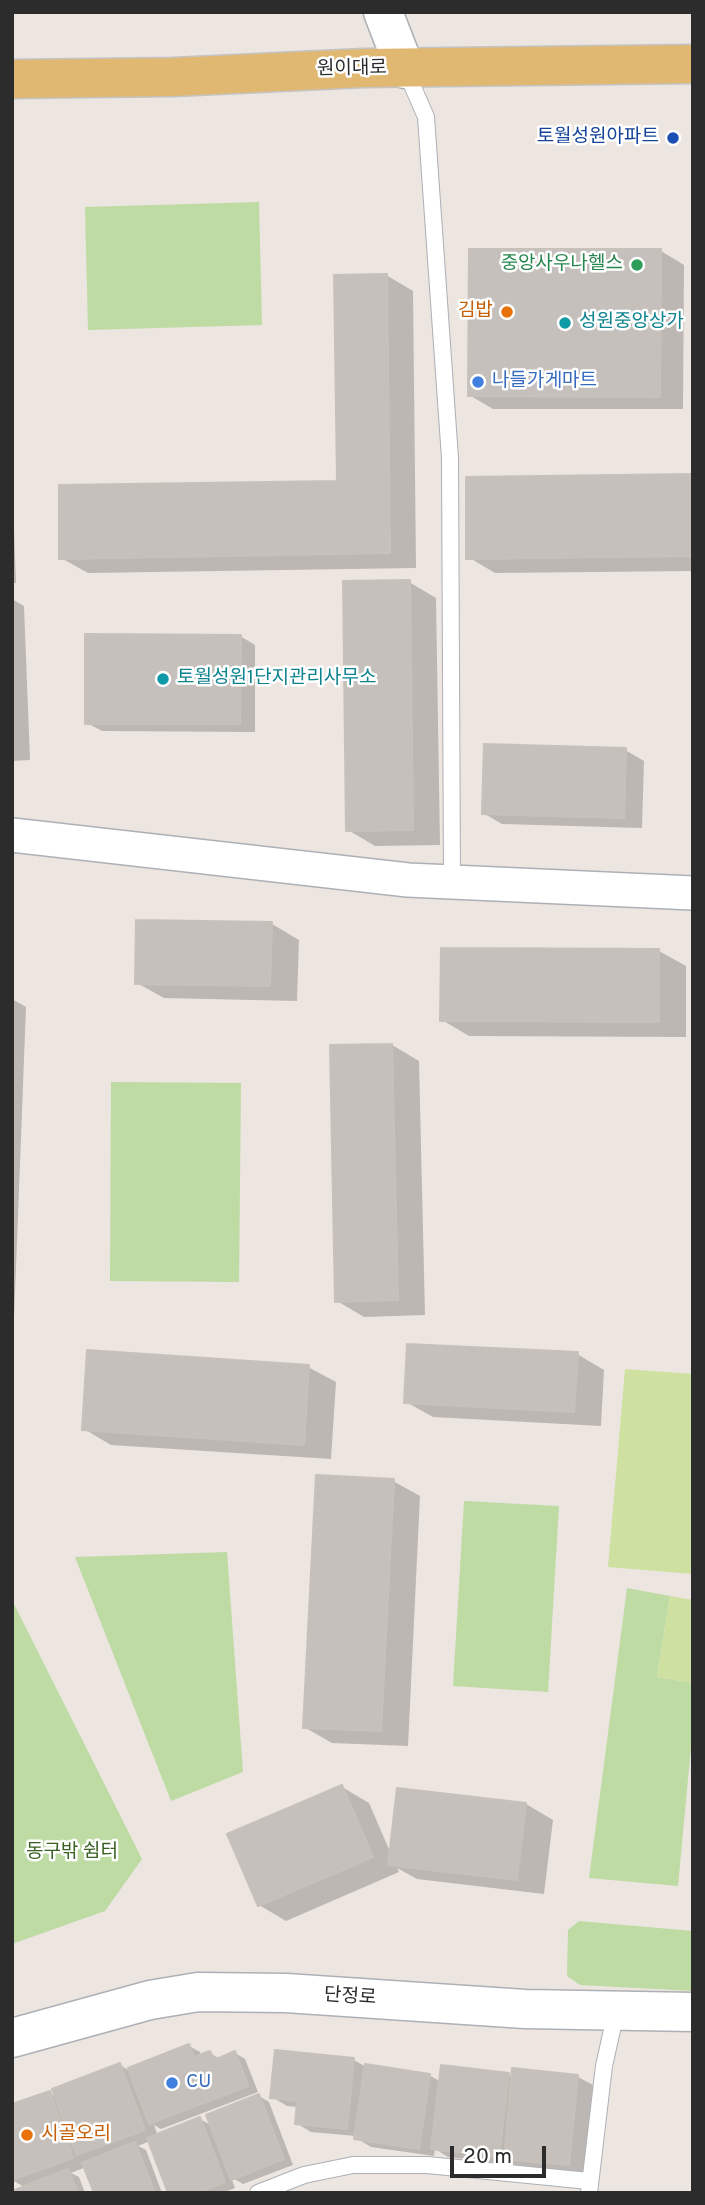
<!DOCTYPE html>
<meta charset="utf-8">
<style>
body{margin:0}
#map{position:relative;width:705px;height:2205px;overflow:hidden;background:#ece5e0;font-family:Overpass,sans-serif}
canvas{display:block}
.frame{position:absolute;inset:0;border:14px solid #2c2c2c;pointer-events:none}
.scale{position:absolute;left:450px;top:2146px;width:96px;height:32px;box-sizing:border-box;border:4px solid #2c2c2c;border-top:0;padding-left:9px;font-size:21px;line-height:24px;white-space:nowrap;color:#2c2c2c;-webkit-text-stroke:5px #fff;paint-order:stroke}
</style>
<div id="map">
<canvas width="705" height="2205"></canvas>
<div class="frame"></div>
<div class="scale">20 m</div>
</div>
<script>
const c = document.querySelector('canvas').getContext('2d');
c.lineJoin = 'round';
function paint(path, color) { c.fillStyle = color; c.fill(path, 'evenodd'); }
const shape = rows => new Path2D(rows.map(r => 'M' + r).join(''));
function stroke(path, color, width, dash) { c.strokeStyle = color; c.lineWidth = width; c.lineCap = dash ? 'butt' : 'round'; c.setLineDash(dash || []); c.stroke(path); }
function label(font, color, halo, rows, align = 'center') {
  c.font = font + ' Overpass,"Noto Sans KR",sans-serif'; c.lineWidth = 5; c.setLineDash([]); c.textBaseline = 'middle'; c.strokeStyle = halo; c.fillStyle = color; for (const [text, x, y, turn = 0] of rows) {
    c.save(); c.translate(x, y); c.rotate((+turn || 0) * Math.PI / 180); c.textAlign = isNaN(turn) ? turn : align; if (halo) c.strokeText(text, 0, 0); c.fillText(text, 0, 0); c.restore();
  }
}
const green = shape([
 [259,202,262,325,88,330,85,207],
 [111,1082,241,1083,239,1282,110,1281],
 [464,1501,559,1506,548,1692,453,1686],
 [227,1552,243,1772,171,1801,75,1557],
 [627,1588,670,1596,657,1677,693,1683,693,1726,678,1886,589,1878],
 [12,1600,142,1859,105,1911,12,1944],
 [579,1921,693,1931,693,1991,580,1985,567,1976,568,1930]
]);
const pitch = shape([
 [625,1369,693,1374,693,1574,608,1567],
 [670,1596,693,1600,693,1683,657,1677]
]);
const shadow = shape([
 [470,251,661,251,684,265,683,409,493,409,469,395],
 [386,275,413,291,416,568,88,573,61,558,338,482],
 [12,471,16,583,12,583],
 [693,476,693,571,495,573,468,557],
 [409,582,436,598,440,845,375,846,348,830],
 [12,599,24,606,30,760,12,761],
 [240,636,255,645,255,732,102,731,87,723],
 [625,750,644,761,642,828,502,824,483,813],
 [272,924,299,940,297,1001,164,998,137,983],
 [659,951,686,966,686,1037,469,1036,442,1020],
 [12,999,26,1007,13,1346,12,1346],
 [392,1045,419,1061,425,1315,364,1317,337,1301],
 [577,1354,604,1370,601,1426,433,1417,406,1402],
 [308,1367,336,1382,331,1459,111,1445,84,1429],
 [393,1481,420,1496,408,1746,332,1743,304,1727],
 [342,1787,369,1803,391,1854,526,1804,553,1820,544,1894,417,1879,397,1868,399,1872,286,1921,259,1905],
 [189,2046,200,2052,201,2056,210,2053,220,2059,235,2053,245,2059,258,2092,161,2129,154,2125,158,2136,200,2119,212,2126,259,2096,269,2102,293,2165,243,2184,231,2177,235,2188,222,2193,170,2193,150,2141,138,2146,146,2150,162,2193,96,2193,86,2167,71,2173,79,2177,85,2193,18,2193,26,2188,12,2180,50,2093,57,2098,120,2065,128,2070],
 [354,2060,366,2067,429,2075,441,2082,508,2075,513,2077,514,2070,578,2077,593,2085,584,2173,448,2157,435,2149,434,2156,371,2147,356,2138,356,2136,311,2132,296,2123,298,2107,287,2106,272,2097]
]);
const building = shape([
 [469,249,661,249,660,397,468,396,469,249],
 [387,274,390,553,59,559,59,485,337,481,334,275,387,274],
 [693,474,693,556,466,559,466,477,693,474],
 [410,580,413,830,346,831,343,581,410,580],
 [85,634,241,635,240,724,85,724,85,634],
 [484,744,626,748,624,818,482,814,484,744],
 [136,920,272,922,270,986,135,984,136,920],
 [441,948,659,949,659,1022,440,1021,441,948],
 [392,1044,398,1300,335,1302,330,1045,392,1044],
 [407,1344,578,1352,574,1412,404,1403,407,1344],
 [87,1350,309,1365,304,1445,82,1430,87,1350],
 [316,1475,394,1479,381,1731,303,1728,316,1475],
 [342,1785,373,1857,258,1906,227,1834,342,1785],
 [397,1788,526,1803,517,1880,388,1865,397,1788],
 [189,2044,194,2057,210,2051,214,2060,235,2051,248,2086,149,2124,128,2068,189,2044],
 [275,2050,354,2058,347,2129,295,2124,297,2101,270,2098,275,2050],
 [120,2063,145,2130,76,2155,52,2089,120,2063],
 [365,2064,430,2074,419,2149,354,2139,365,2064],
 [441,2065,509,2073,499,2157,431,2149,441,2065],
 [512,2068,578,2075,569,2165,504,2159,512,2068],
 [50,2091,73,2158,12,2180,12,2104,50,2091],
 [259,2094,284,2159,231,2180,206,2115,259,2094],
 [200,2117,225,2182,198,2193,168,2193,147,2138,200,2117],
 [135,2142,155,2193,94,2193,82,2163,135,2142],
 [68,2169,78,2193,16,2193,15,2190,68,2169]
]);
const lane = shape([
 [405,69,426,117,450,458,452,882],
 [258,2193,304,2175,353,2165,427,2165,589,2181],
 [589,2193,604,2066,616,2012]
]);
const street = shape([
 [12,835,408,880,693,893]
]);
const secondary = shape([
 [383,12,405,69],
 [12,2038,150,2000,198,1992,286,1993,525,2009,693,2012]
]);
const primary = shape([
 [12,79,173,77,364,68,693,64]
]);
const markers = [
 [673,138,7,"#1a4fb4"],
 [637,265,7,"#2e9e5b"],
 [507,312,7,"#e8710a"],
 [565,323,7,"#0f9aa8"],
 [478,382,7,"#3f7fe0"],
 [163,679,7,"#0f9aa8"],
 [172,2083,7,"#3f7fe0"],
 [27,2135,7,"#e8710a"]
];
const streetNames = [
 ["원이대로",352,70,-1],
 ["단정로",350,1998,4]
];
const transitNames = [
 ["토월성원아파트",659,138]
];
const leisureNames = [
 ["중앙사우나헬스",623,265]
];
const foodNames = [
 ["김밥",493,312],
 ["시골오리",41,2135,"left"]
];
const cultureNames = [
 ["성원중앙상가",579,323],
 ["토월성원1단지관리사무소",177,679]
];
const shopNames = [
 ["나들가게마트",492,382],
 ["CU",186,2083]
];
const parkNames = [
 ["동구밖 쉼터",72,1853]
];
paint(green, '#bedba4');
paint(pitch, '#cee1a1');
paint(shadow, '#0003');
paint(building, '#c5c0bc');
stroke(building, '#c7c1ba', 2);
stroke(lane, '#adb0b6', 18);
stroke(street, '#adb0b6', 36);
stroke(secondary, '#adb0b6', 41);
stroke(primary, '#c4c4c4', 41);
stroke(lane, '#fff', 16);
stroke(street, '#fff', 33);
stroke(secondary, '#fff', 38);
stroke(primary, '#e0b872', 38);
for (const [x, y, r, color] of markers) { const dot = new Path2D(); dot.arc(x, y, r, 0, 2 * Math.PI); c.fillStyle = color; c.fill(dot); stroke(dot, '#fff', 2.5); }
label('19px', '#2c2c2c', '#fff', streetNames);
label('19px', '#164399', '#fff', transitNames, 'right');
label('19px', '#27864d', '#fff', leisureNames, 'right');
label('19px', '#c56008', '#fff', foodNames, 'right');
label('19px', '#0d838f', '#fff', cultureNames, 'left');
label('19px', '#366cbe', '#fff', shopNames, 'left');
label('19px', '#396124', '#fff', parkNames);
</script>
